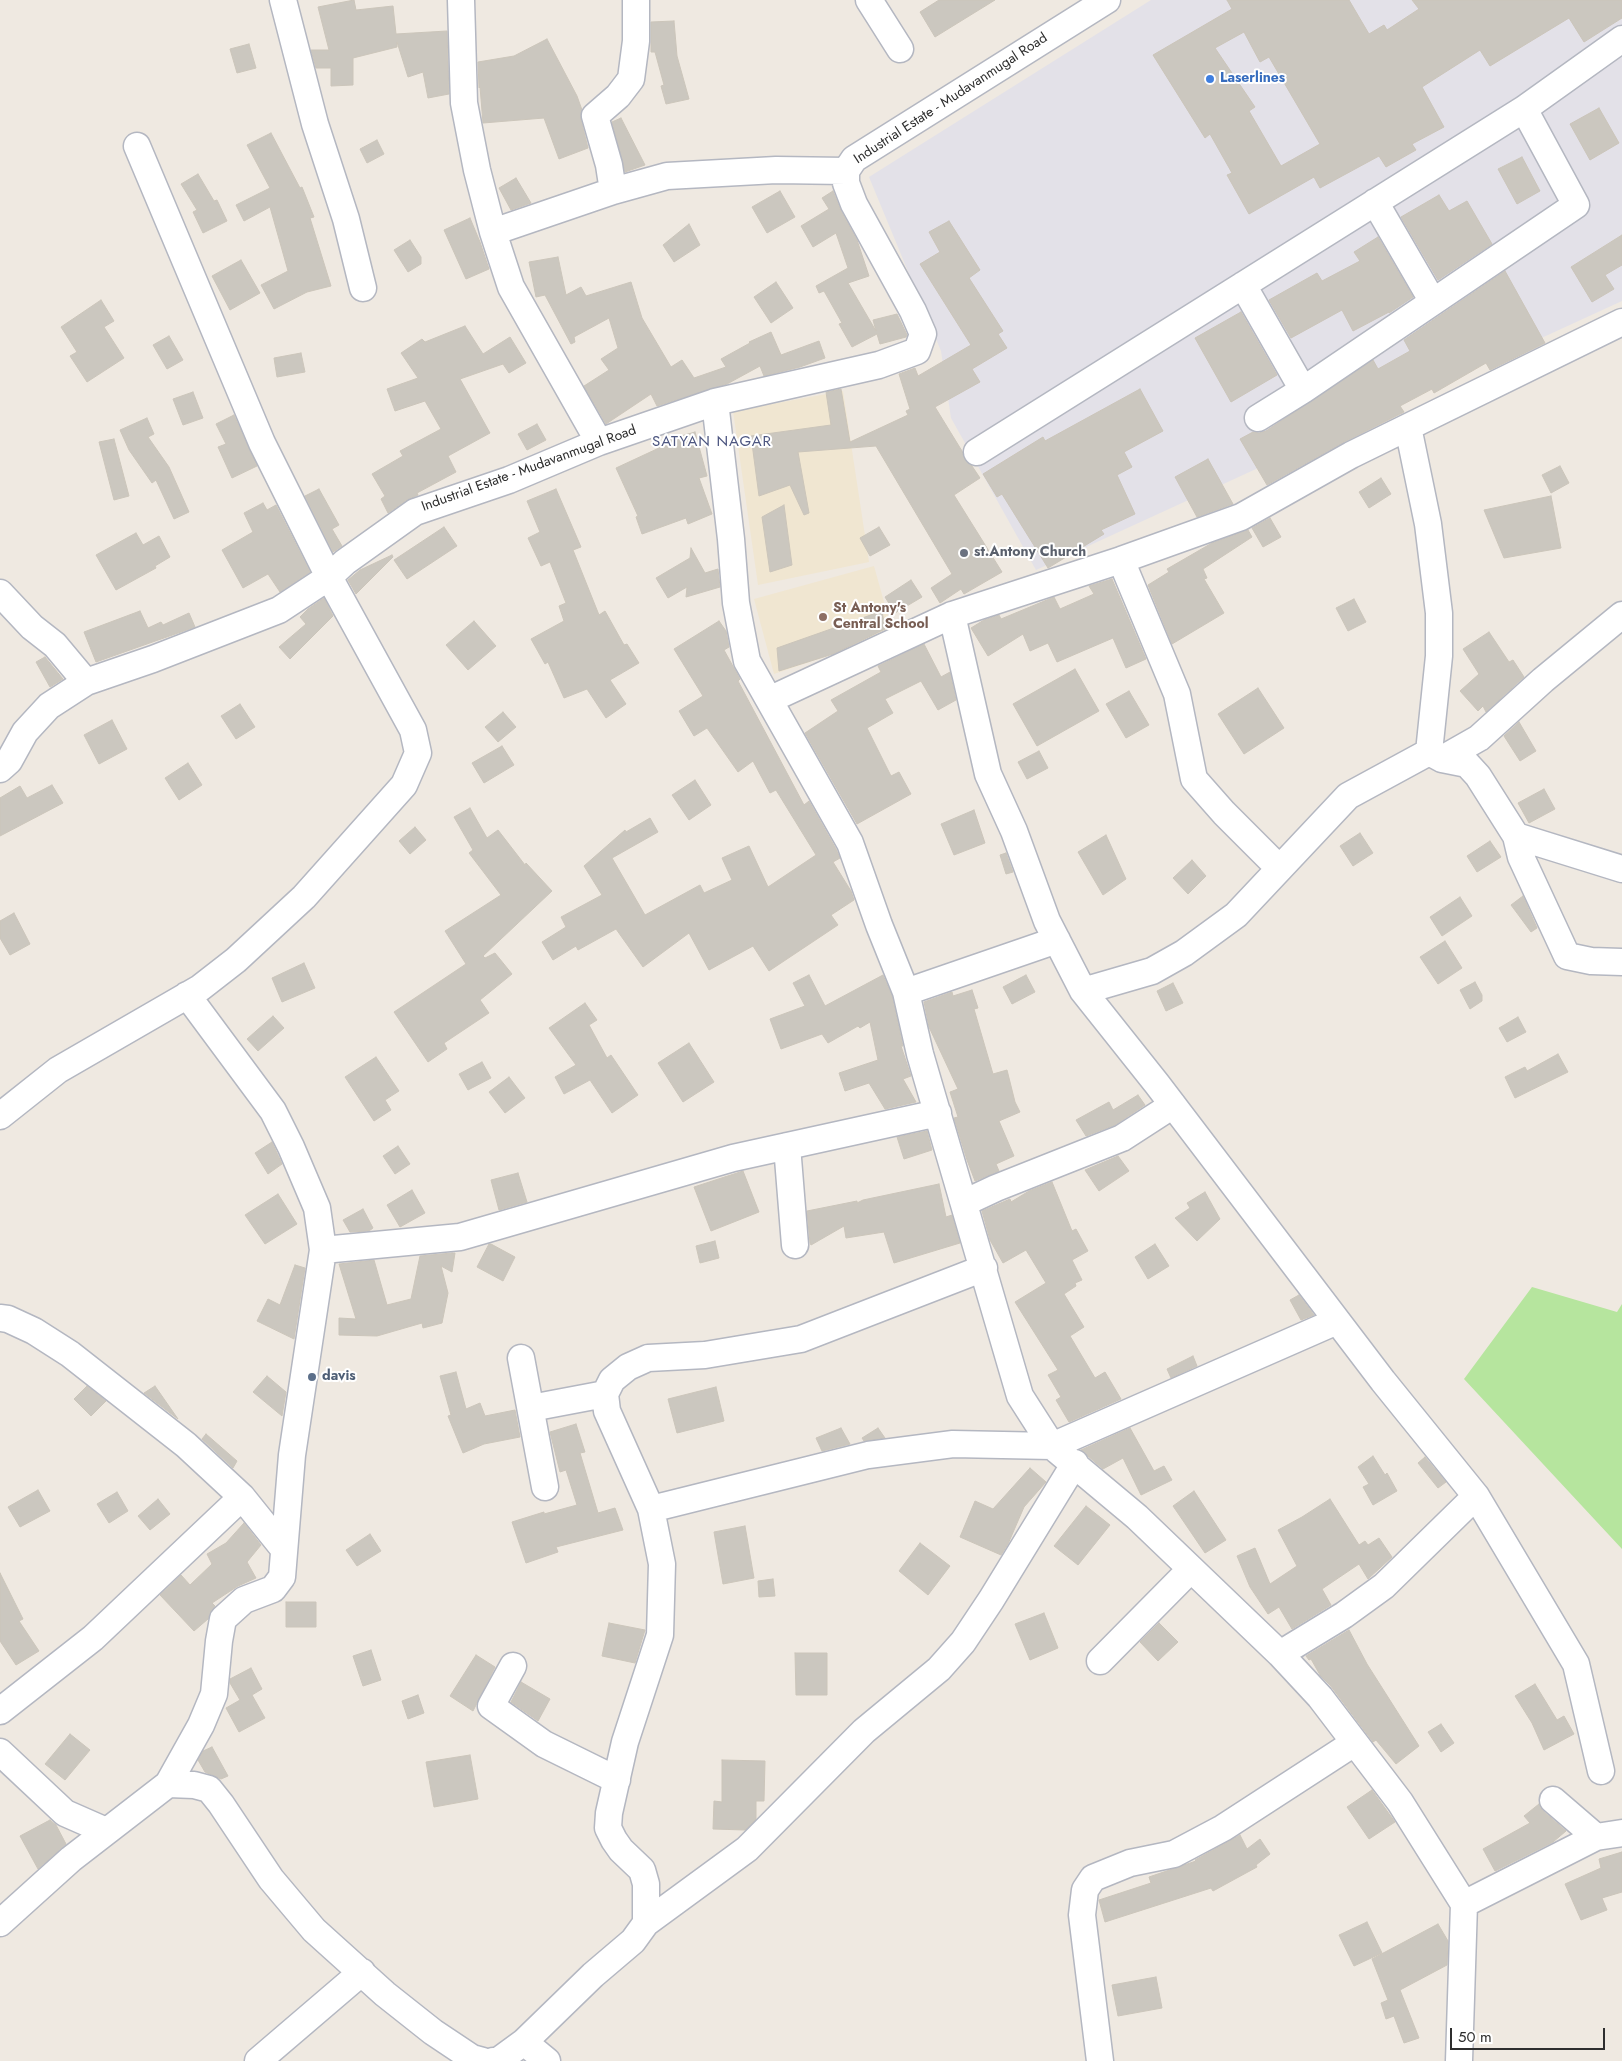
<!DOCTYPE html>
<style>
body{margin:0}
#map{position:relative;width:1622px;height:2061px;overflow:hidden;background:#efe9e1;font-family:Jost,sans-serif}
canvas{display:block}
.scale{position:absolute;left:1450px;top:2028px;width:155px;height:22px;box-sizing:border-box;border:2px solid #2e2e2e;border-top:0;padding-left:6px;font-size:15px;line-height:18px;white-space:nowrap;color:#2e2e2e;-webkit-text-stroke:4px #fff;paint-order:stroke}
</style>
<div id="map">
<canvas width="1622" height="2061"></canvas>
<div class="scale">50 m</div>
</div>
<script>
const c = document.querySelector('canvas').getContext('2d');
c.lineJoin = 'round';
function paint(path, color) { c.fillStyle = color; c.fill(path, 'evenodd'); }
const shape = rows => new Path2D(rows.map(r => 'M' + r).join(''));
function stroke(path, color, width, dash) { c.strokeStyle = color; c.lineWidth = width; c.lineCap = dash ? 'butt' : 'round'; c.setLineDash(dash || []); c.stroke(path); }
function label(font, color, halo, rows, align = 'center') {
  c.font = font + ' Jost,sans-serif'; c.lineWidth = 4; c.setLineDash([]); c.textBaseline = 'middle'; c.strokeStyle = halo; c.fillStyle = color; for (const [text, x, y, turn = 0] of rows) {
    c.save(); c.translate(x, y); c.rotate((+turn || 0) * Math.PI / 180); c.textAlign = isNaN(turn) ? turn : align; if (halo) c.strokeText(text, 0, 0); c.fillText(text, 0, 0); c.restore();
  }
}
const industrial = shape([
 [1151,0,1622,0,1622,301,1036,570,951,418,941,351,869,177]
]);
const education = shape([
 [843,391,869,562,758,585,733,411],
 [874,566,893,634,774,674,754,599]
]);
const green = shape([
 [1532,1287,1617,1312,1622,1304,1622,1549,1464,1379]
]);
const building = shape([
 [354,0,356,10,393,6,396,34,447,31,449,94,428,98,423,72,408,77,397,42,397,47,353,58,353,85,331,86,331,68,316,68,311,50,329,50,318,7,354,0],
 [939,0,995,0,935,37,920,12,939,0],
 [1227,0,1349,0,1369,34,1384,25,1387,30,1419,9,1412,0,1622,0,1622,18,1584,42,1569,18,1490,66,1480,50,1422,87,1444,127,1412,144,1416,150,1386,167,1379,156,1320,188,1314,177,1249,214,1227,175,1232,173,1210,134,1205,138,1153,55,1232,9,1227,0],
 [1244,32,1260,62,1269,57,1320,144,1281,166,1249,111,1255,107,1215,48,1244,32],
 [674,21,677,56,689,99,666,104,661,86,664,85,655,52,651,52,651,22,674,21],
 [547,39,577,96,582,110,581,120,588,148,559,159,544,118,483,123,480,87,479,88,478,62,514,56,547,39],
 [249,44,256,68,237,73,230,49,249,44],
 [1599,108,1619,143,1590,160,1570,124,1599,108],
 [621,118,645,165,625,172,612,122,621,118],
 [271,133,300,188,302,187,314,217,310,218,331,286,307,292,274,309,261,285,288,271,270,207,244,221,236,205,270,188,247,145,271,133],
 [377,140,384,154,367,163,360,149,377,140],
 [1522,157,1540,191,1517,204,1498,169,1522,157],
 [198,174,214,201,217,200,227,221,203,233,193,212,197,210,181,184,198,174],
 [516,178,531,203,511,210,499,188,516,178],
 [780,191,795,217,767,233,752,207,780,191],
 [833,191,841,211,857,240,869,276,848,283,876,331,873,320,897,314,907,335,906,337,880,344,877,334,852,347,839,324,842,323,824,291,819,293,816,286,848,268,836,233,813,247,801,226,829,209,822,198,833,191],
 [1439,195,1449,211,1467,201,1492,244,1438,280,1401,217,1439,195],
 [470,218,480,242,489,269,466,279,444,230,470,218],
 [949,221,980,270,969,278,1003,331,998,334,1007,348,972,369,980,382,935,407,962,451,965,460,972,466,980,478,954,495,1002,572,964,594,961,589,940,603,931,588,952,574,876,446,798,452,809,513,804,515,790,485,759,496,751,436,831,425,826,392,841,389,850,442,908,415,906,411,910,409,899,374,915,368,918,376,971,345,920,264,940,252,929,232,949,221],
 [689,224,700,245,674,262,663,245,689,224],
 [1622,235,1622,265,1605,275,1614,289,1592,302,1571,267,1622,235],
 [1378,237,1413,297,1389,313,1389,312,1353,331,1342,310,1291,338,1269,300,1317,273,1322,281,1360,261,1354,252,1378,237],
 [410,240,421,257,421,264,408,272,394,250,410,240],
 [558,257,566,295,581,287,586,296,631,282,642,318,671,367,682,360,694,378,726,367,721,359,750,343,749,342,771,332,781,355,819,341,825,358,800,367,764,376,760,366,727,384,657,406,651,394,606,424,584,386,609,370,601,359,618,348,609,318,574,337,575,342,571,344,545,295,536,297,529,262,558,257],
 [241,260,260,293,230,310,212,276,241,260],
 [1505,271,1545,343,1490,370,1486,363,1434,393,1432,389,1400,406,1404,412,1344,442,1267,485,1240,439,1253,432,1259,433,1266,431,1373,360,1378,369,1410,351,1404,340,1505,271],
 [776,282,793,308,771,323,754,297,776,282],
 [101,300,114,321,104,327,124,358,87,382,70,356,77,352,61,327,101,300],
 [1241,312,1277,375,1231,402,1195,338,1241,312],
 [465,326,483,354,510,337,526,363,509,373,503,364,460,379,490,433,448,456,456,472,417,493,418,495,407,500,388,513,381,499,385,496,372,474,403,456,400,451,441,429,425,401,395,411,387,389,418,378,401,353,422,339,425,342,465,326],
 [169,336,183,360,167,369,153,345,169,336],
 [301,353,305,372,277,377,274,358,301,353],
 [1140,389,1163,431,1124,452,1132,467,1117,475,1135,514,1101,530,1104,534,1048,568,1002,494,997,497,983,474,1043,437,1045,441,1140,389],
 [193,392,203,418,183,425,173,399,193,392],
 [234,415,257,466,232,478,218,447,226,444,216,424,234,415],
 [147,418,154,434,148,437,169,467,189,512,174,519,156,480,152,483,129,450,120,430,147,418],
 [537,424,546,440,527,450,518,434,537,424],
 [695,432,707,476,699,478,712,514,688,524,686,518,642,534,636,517,638,516,616,468,659,448,657,443,695,432],
 [114,439,129,496,114,500,99,442,114,439],
 [1208,459,1233,504,1197,517,1175,477,1208,459],
 [1560,466,1569,483,1551,493,1542,475,1560,466],
 [1381,478,1391,494,1369,508,1359,492,1381,478],
 [319,489,339,525,332,529,342,546,333,552,305,496,319,489],
 [556,489,581,547,573,550,599,615,605,611,624,645,627,644,639,663,610,680,626,704,606,718,587,689,564,698,548,662,545,664,531,639,564,621,559,606,566,603,550,562,541,566,528,538,540,532,527,501,556,489],
 [1551,496,1561,548,1504,558,1484,510,1551,496],
 [263,503,267,510,276,505,310,572,280,592,268,574,243,588,222,550,253,532,244,513,263,503],
 [784,505,792,565,770,572,762,517,784,505],
 [1270,518,1281,537,1263,547,1252,528,1270,518],
 [444,527,457,546,407,579,394,560,444,527],
 [879,527,890,545,870,556,860,538,879,527],
 [1248,530,1252,537,1203,569,1207,578,1204,579,1224,613,1172,644,1148,585,1169,572,1167,569,1212,543,1248,530],
 [136,533,143,545,159,536,170,557,155,566,156,568,116,590,96,555,136,533],
 [691,548,705,573,718,569,720,587,686,597,687,587,668,598,656,578,690,558,691,548],
 [392,555,393,557,356,594,348,580,360,570,392,555],
 [1112,579,1146,659,1126,668,1113,638,1057,662,1048,643,1030,651,1023,634,988,656,971,628,984,620,999,615,1001,619,1054,597,1060,609,1094,594,1089,586,1112,579],
 [911,580,922,597,895,613,885,597,911,580],
 [324,598,333,616,290,659,279,647,306,624,300,617,308,609,324,598],
 [1354,599,1366,622,1348,631,1336,608,1354,599],
 [140,611,148,628,161,622,163,625,189,613,195,627,96,662,84,632,140,611],
 [882,611,885,629,833,654,779,671,777,648,882,611],
 [474,621,496,646,468,670,446,645,474,621],
 [719,621,726,631,729,647,724,650,740,679,738,681,804,805,809,801,836,849,840,858,833,862,851,891,854,900,831,915,838,925,769,971,753,946,709,970,689,933,643,967,616,929,578,950,576,946,553,960,542,942,566,927,561,917,602,895,584,866,625,830,626,832,650,818,658,832,612,858,645,915,700,885,704,893,732,880,722,858,749,846,768,887,816,855,776,790,770,793,753,761,738,772,707,728,694,736,679,711,703,696,674,649,719,621],
 [1489,632,1509,662,1513,660,1524,677,1486,712,1483,706,1478,711,1460,691,1479,674,1463,649,1489,632],
 [924,644,941,677,950,672,956,700,938,710,921,681,885,699,893,713,867,728,891,776,899,772,911,794,857,824,805,733,838,711,831,700,881,672,878,666,924,644],
 [45,657,63,679,50,687,36,662,45,657],
 [1075,669,1099,711,1037,746,1013,704,1075,669],
 [1258,688,1284,728,1244,754,1218,714,1258,688],
 [1129,691,1149,725,1126,738,1106,704,1129,691],
 [240,704,255,727,236,739,221,716,240,704],
 [503,712,516,727,498,742,485,727,503,712],
 [112,720,127,749,99,764,84,735,112,720],
 [1519,722,1536,751,1520,761,1504,736,1519,722],
 [502,746,514,765,484,783,472,763,502,746],
 [1039,751,1048,768,1027,779,1018,762,1039,751],
 [188,763,202,785,179,800,165,778,188,763],
 [695,780,711,805,689,820,672,795,695,780],
 [52,785,63,803,0,836,0,798,20,786,27,798,52,785],
 [1544,789,1555,809,1529,823,1518,803,1544,789],
 [470,808,487,838,498,830,525,865,526,863,552,891,483,956,485,958,495,953,512,974,480,1000,489,1013,444,1043,447,1049,428,1062,394,1012,466,964,445,931,501,895,469,853,473,850,454,817,470,808],
 [974,810,985,843,954,855,941,824,974,810],
 [415,827,426,840,410,854,399,841,415,827],
 [1360,833,1373,853,1353,866,1340,846,1360,833],
 [1106,835,1126,879,1103,895,1078,852,1106,835],
 [1490,841,1501,857,1477,872,1467,856,1490,841],
 [1006,853,1013,872,1006,874,1000,855,1006,853],
 [1192,860,1206,876,1188,894,1173,878,1192,860],
 [1523,896,1537,928,1531,932,1511,905,1523,896],
 [1460,897,1472,916,1442,936,1430,917,1460,897],
 [14,913,30,944,10,955,0,938,0,921,14,913],
 [1445,941,1462,968,1438,984,1420,957,1445,941],
 [304,963,315,988,282,1002,272,978,304,963],
 [809,975,825,1006,883,975,892,996,903,1046,901,1046,911,1076,903,1079,916,1102,885,1109,869,1083,845,1091,839,1073,878,1060,870,1022,860,1028,858,1026,828,1043,822,1034,781,1049,770,1019,805,1006,793,983,809,975],
 [1026,975,1035,992,1012,1004,1003,987,1026,975],
 [1475,982,1482,995,1482,1001,1470,1009,1460,990,1475,982],
 [1173,983,1183,1003,1166,1011,1157,991,1173,983],
 [972,990,978,1008,974,1009,993,1074,1007,1070,1015,1102,1020,1112,999,1121,1014,1156,996,1164,999,1171,975,1181,967,1160,954,1118,958,1117,950,1092,958,1089,929,1027,924,1002,952,992,953,996,972,990],
 [585,1003,597,1020,589,1025,607,1058,611,1055,638,1095,612,1113,590,1080,564,1094,555,1077,576,1065,549,1028,585,1003],
 [273,1016,284,1028,258,1051,247,1039,273,1016],
 [1518,1017,1526,1032,1507,1042,1499,1028,1518,1017],
 [689,1043,714,1082,683,1102,658,1063,689,1043],
 [1558,1054,1568,1072,1515,1098,1505,1077,1525,1067,1527,1071,1558,1054],
 [376,1057,399,1091,385,1100,391,1110,374,1121,345,1077,376,1057],
 [482,1062,491,1078,468,1090,459,1074,482,1062],
 [509,1077,525,1098,505,1113,489,1092,509,1077],
 [1138,1095,1145,1105,1115,1125,1086,1136,1076,1120,1109,1102,1113,1110,1138,1095],
 [927,1131,932,1150,904,1159,897,1137,927,1131],
 [272,1142,282,1164,268,1174,255,1153,272,1142],
 [398,1146,410,1164,395,1174,383,1156,398,1146],
 [1118,1156,1129,1171,1099,1191,1085,1170,1118,1156],
 [743,1171,759,1212,711,1231,694,1187,743,1171],
 [518,1173,527,1202,499,1210,491,1180,518,1173],
 [1052,1182,1072,1231,1076,1229,1088,1251,1072,1260,1082,1280,1075,1283,1076,1286,1064,1294,1084,1327,1070,1336,1095,1378,1105,1372,1121,1399,1069,1422,1056,1400,1061,1397,1048,1375,1058,1370,1015,1302,1046,1283,1026,1250,1003,1263,990,1240,982,1211,1010,1199,1011,1202,1029,1191,1052,1182],
 [939,1184,946,1217,952,1215,960,1243,894,1263,884,1232,846,1238,844,1226,811,1245,810,1243,807,1211,857,1201,857,1203,863,1200,939,1184],
 [412,1190,425,1213,400,1227,387,1205,412,1190],
 [1205,1192,1220,1219,1197,1241,1175,1218,1190,1208,1187,1203,1205,1192],
 [278,1194,297,1224,265,1244,245,1215,278,1194],
 [363,1209,373,1228,369,1231,350,1232,343,1220,363,1209],
 [715,1241,719,1258,700,1263,696,1246,715,1241],
 [489,1244,491,1244,515,1257,503,1281,477,1267,489,1244],
 [1155,1244,1169,1266,1148,1279,1135,1257,1155,1244],
 [452,1253,455,1253,452,1272,441,1266,448,1293,442,1323,423,1328,422,1323,377,1336,339,1335,339,1318,356,1319,339,1264,374,1260,387,1305,411,1299,420,1256,452,1253],
 [295,1265,305,1268,294,1339,257,1321,268,1299,280,1305,295,1265],
 [1299,1295,1314,1315,1301,1320,1290,1300,1299,1295],
 [1193,1356,1197,1366,1171,1378,1167,1369,1193,1356],
 [456,1372,466,1409,480,1403,485,1416,515,1410,520,1437,484,1444,463,1453,448,1416,451,1415,440,1376,456,1372],
 [267,1376,286,1392,282,1416,253,1392,267,1376],
 [87,1386,106,1401,91,1416,74,1399,87,1386],
 [155,1386,178,1419,144,1393,155,1386],
 [716,1387,724,1421,677,1433,668,1399,716,1387],
 [576,1424,585,1452,580,1453,598,1513,615,1508,623,1530,556,1547,558,1552,526,1563,512,1522,544,1512,544,1514,577,1505,566,1470,560,1472,550,1432,576,1424],
 [841,1428,850,1444,822,1451,816,1438,841,1428],
 [878,1428,885,1438,864,1441,862,1438,878,1428],
 [1130,1428,1154,1471,1164,1466,1172,1480,1141,1495,1123,1458,1103,1469,1081,1450,1130,1428],
 [206,1434,237,1461,233,1468,202,1439,206,1434],
 [1373,1456,1385,1475,1387,1473,1397,1491,1373,1505,1363,1487,1369,1484,1358,1467,1373,1456],
 [1425,1457,1446,1482,1438,1488,1418,1463,1425,1457],
 [1030,1468,1046,1482,1024,1507,1008,1544,1001,1555,960,1537,975,1501,993,1509,1030,1468],
 [38,1490,50,1511,20,1527,8,1507,38,1490],
 [1194,1491,1226,1540,1205,1553,1173,1506,1194,1491],
 [117,1492,128,1511,109,1523,97,1504,117,1492],
 [158,1499,170,1514,150,1530,138,1516,158,1499],
 [1330,1499,1359,1545,1365,1541,1368,1545,1379,1538,1392,1557,1368,1579,1359,1564,1322,1589,1331,1605,1292,1629,1279,1607,1268,1614,1250,1587,1237,1556,1255,1548,1270,1584,1297,1566,1278,1530,1302,1517,1330,1499],
 [1086,1506,1110,1525,1078,1565,1054,1546,1086,1506],
 [244,1523,261,1545,247,1562,256,1578,238,1586,212,1603,215,1606,208,1619,194,1631,160,1595,181,1575,190,1585,212,1564,207,1554,226,1543,244,1523],
 [745,1526,754,1578,723,1584,714,1532,745,1526],
 [370,1534,381,1551,357,1566,346,1550,370,1534],
 [920,1543,950,1566,928,1595,899,1571,920,1543],
 [0,1573,23,1619,19,1621,39,1651,16,1665,0,1641,0,1573],
 [773,1579,775,1596,759,1597,758,1581,773,1579],
 [286,1602,316,1602,316,1627,286,1627,286,1602],
 [1044,1613,1058,1648,1030,1660,1015,1624,1044,1613],
 [609,1623,645,1630,635,1663,602,1656,609,1623],
 [1159,1623,1178,1642,1158,1661,1140,1642,1159,1623],
 [1349,1630,1367,1664,1419,1746,1396,1764,1376,1740,1373,1742,1330,1685,1320,1675,1311,1659,1309,1660,1306,1656,1349,1630],
 [371,1650,381,1680,363,1686,353,1656,371,1650],
 [795,1653,827,1653,827,1695,796,1695,795,1653],
 [476,1655,495,1667,473,1711,450,1696,476,1655],
 [251,1668,262,1689,252,1695,265,1718,239,1732,226,1708,240,1700,230,1683,230,1679,251,1668],
 [521,1682,550,1699,538,1721,511,1702,521,1682],
 [1535,1684,1557,1720,1564,1716,1574,1734,1544,1750,1532,1723,1515,1696,1535,1684],
 [418,1695,424,1713,408,1719,402,1701,418,1695],
 [1441,1724,1454,1743,1441,1752,1428,1732,1441,1724],
 [70,1734,90,1750,65,1780,45,1764,70,1734],
 [212,1747,228,1776,221,1779,205,1772,198,1760,203,1751,212,1747],
 [470,1755,478,1799,434,1807,426,1762,470,1755],
 [722,1760,765,1761,764,1801,756,1801,756,1819,745,1830,713,1829,714,1801,722,1802,722,1760],
 [1372,1790,1395,1822,1369,1839,1347,1807,1372,1790],
 [1539,1804,1543,1811,1566,1831,1553,1842,1495,1871,1483,1849,1530,1823,1524,1816,1539,1804],
 [50,1820,56,1825,66,1844,38,1869,20,1836,50,1820],
 [1240,1835,1247,1849,1260,1839,1270,1854,1256,1865,1257,1867,1213,1891,1211,1888,1105,1922,1099,1900,1151,1883,1149,1877,1196,1861,1195,1860,1240,1835],
 [1622,1852,1622,1892,1602,1898,1607,1910,1581,1920,1565,1884,1601,1868,1599,1859,1622,1852],
 [1367,1922,1382,1953,1354,1966,1339,1935,1367,1922],
 [1438,1924,1448,1941,1447,1965,1400,1990,1419,2038,1404,2043,1394,2016,1386,2019,1381,2003,1388,2000,1372,1959,1438,1924],
 [1156,1977,1162,2008,1118,2016,1112,1985,1156,1977]
]);
const minor = shape([
 [283,0,315,124,346,219,363,288],
 [461,0,464,103,477,170,493,232,511,287,599,442],
 [869,0,900,49],
 [613,191,609,165,595,116,618,96,631,79,636,41,636,0],
 [1375,202,1433,302],
 [493,232,613,191,667,176,776,170,846,171],
 [1243,285,1303,390],
 [715,402,731,539,736,603,747,661,850,843,879,925,906,992,920,1054,1020,1396,1052,1446,1137,1517,1280,1654,1320,1697,1400,1802,1464,1904,1596,1837,1622,1833],
 [1258,418,1303,390,1576,205,1524,109],
 [1408,427,1428,524,1439,613,1439,656,1429,752],
 [977,452,1524,109,1622,39],
 [1121,560,1177,694,1194,779,1224,813,1279,868],
 [0,593,32,627,55,645,86,682],
 [952,615,988,774,1014,831,1047,921,1083,991,1157,1084,1383,1381,1476,1496,1576,1664,1601,1771],
 [769,700,952,615,1121,560,1241,517,1351,455,1622,322],
 [1442,759,1479,738,1543,680,1622,615],
 [0,769,9,761,25,732,49,706,86,682,153,659,279,610,329,577,345,562,415,512,509,480,599,442,715,402,879,365,917,351,923,334,913,311,854,204,846,183,846,171,854,159,1107,0],
 [1516,836,1622,869],
 [1083,991,1152,971,1184,953,1236,915,1348,796,1429,752,1442,759,1467,764,1478,776,1516,836,1521,857,1567,956,1591,961,1622,962],
 [906,992,1057,940],
 [0,1116,58,1070,200,988,236,960,304,897,404,785,418,753,413,730,329,577,262,443,137,146],
 [787,1146,795,1245],
 [964,1203,996,1188,1122,1138,1173,1105],
 [323,1250,460,1237,733,1158,938,1113],
 [0,1318,8,1319,34,1331,70,1354,186,1445,242,1497,283,1548],
 [521,1358,545,1487],
 [531,1408,605,1394],
 [651,1509,868,1455,953,1444,1052,1446,1337,1321],
 [1280,1654,1344,1615,1384,1586,1476,1496],
 [1100,1661,1191,1569],
 [513,1666,491,1706,544,1744,617,1780],
 [0,1711,93,1638,242,1497],
 [0,1752,65,1813,106,1831],
 [168,1784,201,1725,214,1694,219,1641,223,1619,244,1600,273,1589,282,1577,292,1455,323,1250,317,1208,291,1147,273,1111,187,995],
 [1553,1800,1596,1837],
 [0,1923,71,1859,168,1784,194,1785,209,1789,221,1804,271,1879,314,1930,385,1994,433,2032,472,2058,483,2061],
 [646,1923,747,1849,864,1731,939,1669,963,1642,991,1600,1075,1463],
 [524,2042,547,2061],
 [258,2061,362,1972],
 [493,2061,498,2061,524,2042,593,1975,633,1941,646,1923,646,1884,642,1870,621,1850,614,1840,608,1828,609,1813,625,1742,660,1635,662,1564,651,1509,607,1411,605,1394,612,1380,628,1367,648,1358,705,1355,801,1339,984,1268],
 [1100,2061,1082,1915,1085,1890,1093,1878,1130,1863,1174,1854,1223,1828,1354,1743],
 [1459,2061,1464,1904]
]);
const markers = [
 [1210,79,5,"#3f7fe0"],
 [964,553,5,"#6b7280"],
 [823,617,5,"#8d6e63"],
 [312,1377,5,"#5c6f8a"]
];
const shopNames = [
 ["Laserlines",1220,79]
];
const streetNames = [
 ["Industrial Estate - Mudavanmugal Road",951,99,-33],
 ["Industrial Estate - Mudavanmugal Road",529,469,-20]
];
const worshipNames = [
 ["st.Antony Church",974,553]
];
const educationNames = [
 ["St Antony's",833,609],
 ["Central School",833,625]
];
const serviceNames = [
 ["davis",322,1377]
];
const neighbourhoodNames = [
 ["SATYAN NAGAR",712,442]
];
paint(industrial, '#e3e1e8');
paint(education, '#f0e6d1');
paint(green, '#b6e59e');
paint(building, '#cbc7bf');
stroke(building, '#cbc5ba', 1);
stroke(minor, '#b4b7c1', 29);
stroke(minor, '#fff', 26);
for (const [x, y, r, color] of markers) { const dot = new Path2D(); dot.arc(x, y, r, 0, 2 * Math.PI); c.fillStyle = color; c.fill(dot); stroke(dot, '#fff', 2); }
label('bold 14px', '#366cbe', '#fff', shopNames, 'left');
label('14px', '#2e2e2e', '#fff', streetNames);
label('bold 14px', '#5b616d', '#fff', worshipNames, 'left');
label('bold 14px', '#785e54', '#fff', educationNames, 'left');
label('bold 14px', '#4e5e75', '#fff', serviceNames, 'left');
c.letterSpacing = '1px';
label('15px', '#4d5680', '#fff', neighbourhoodNames);
c.letterSpacing = '0px';
</script>
